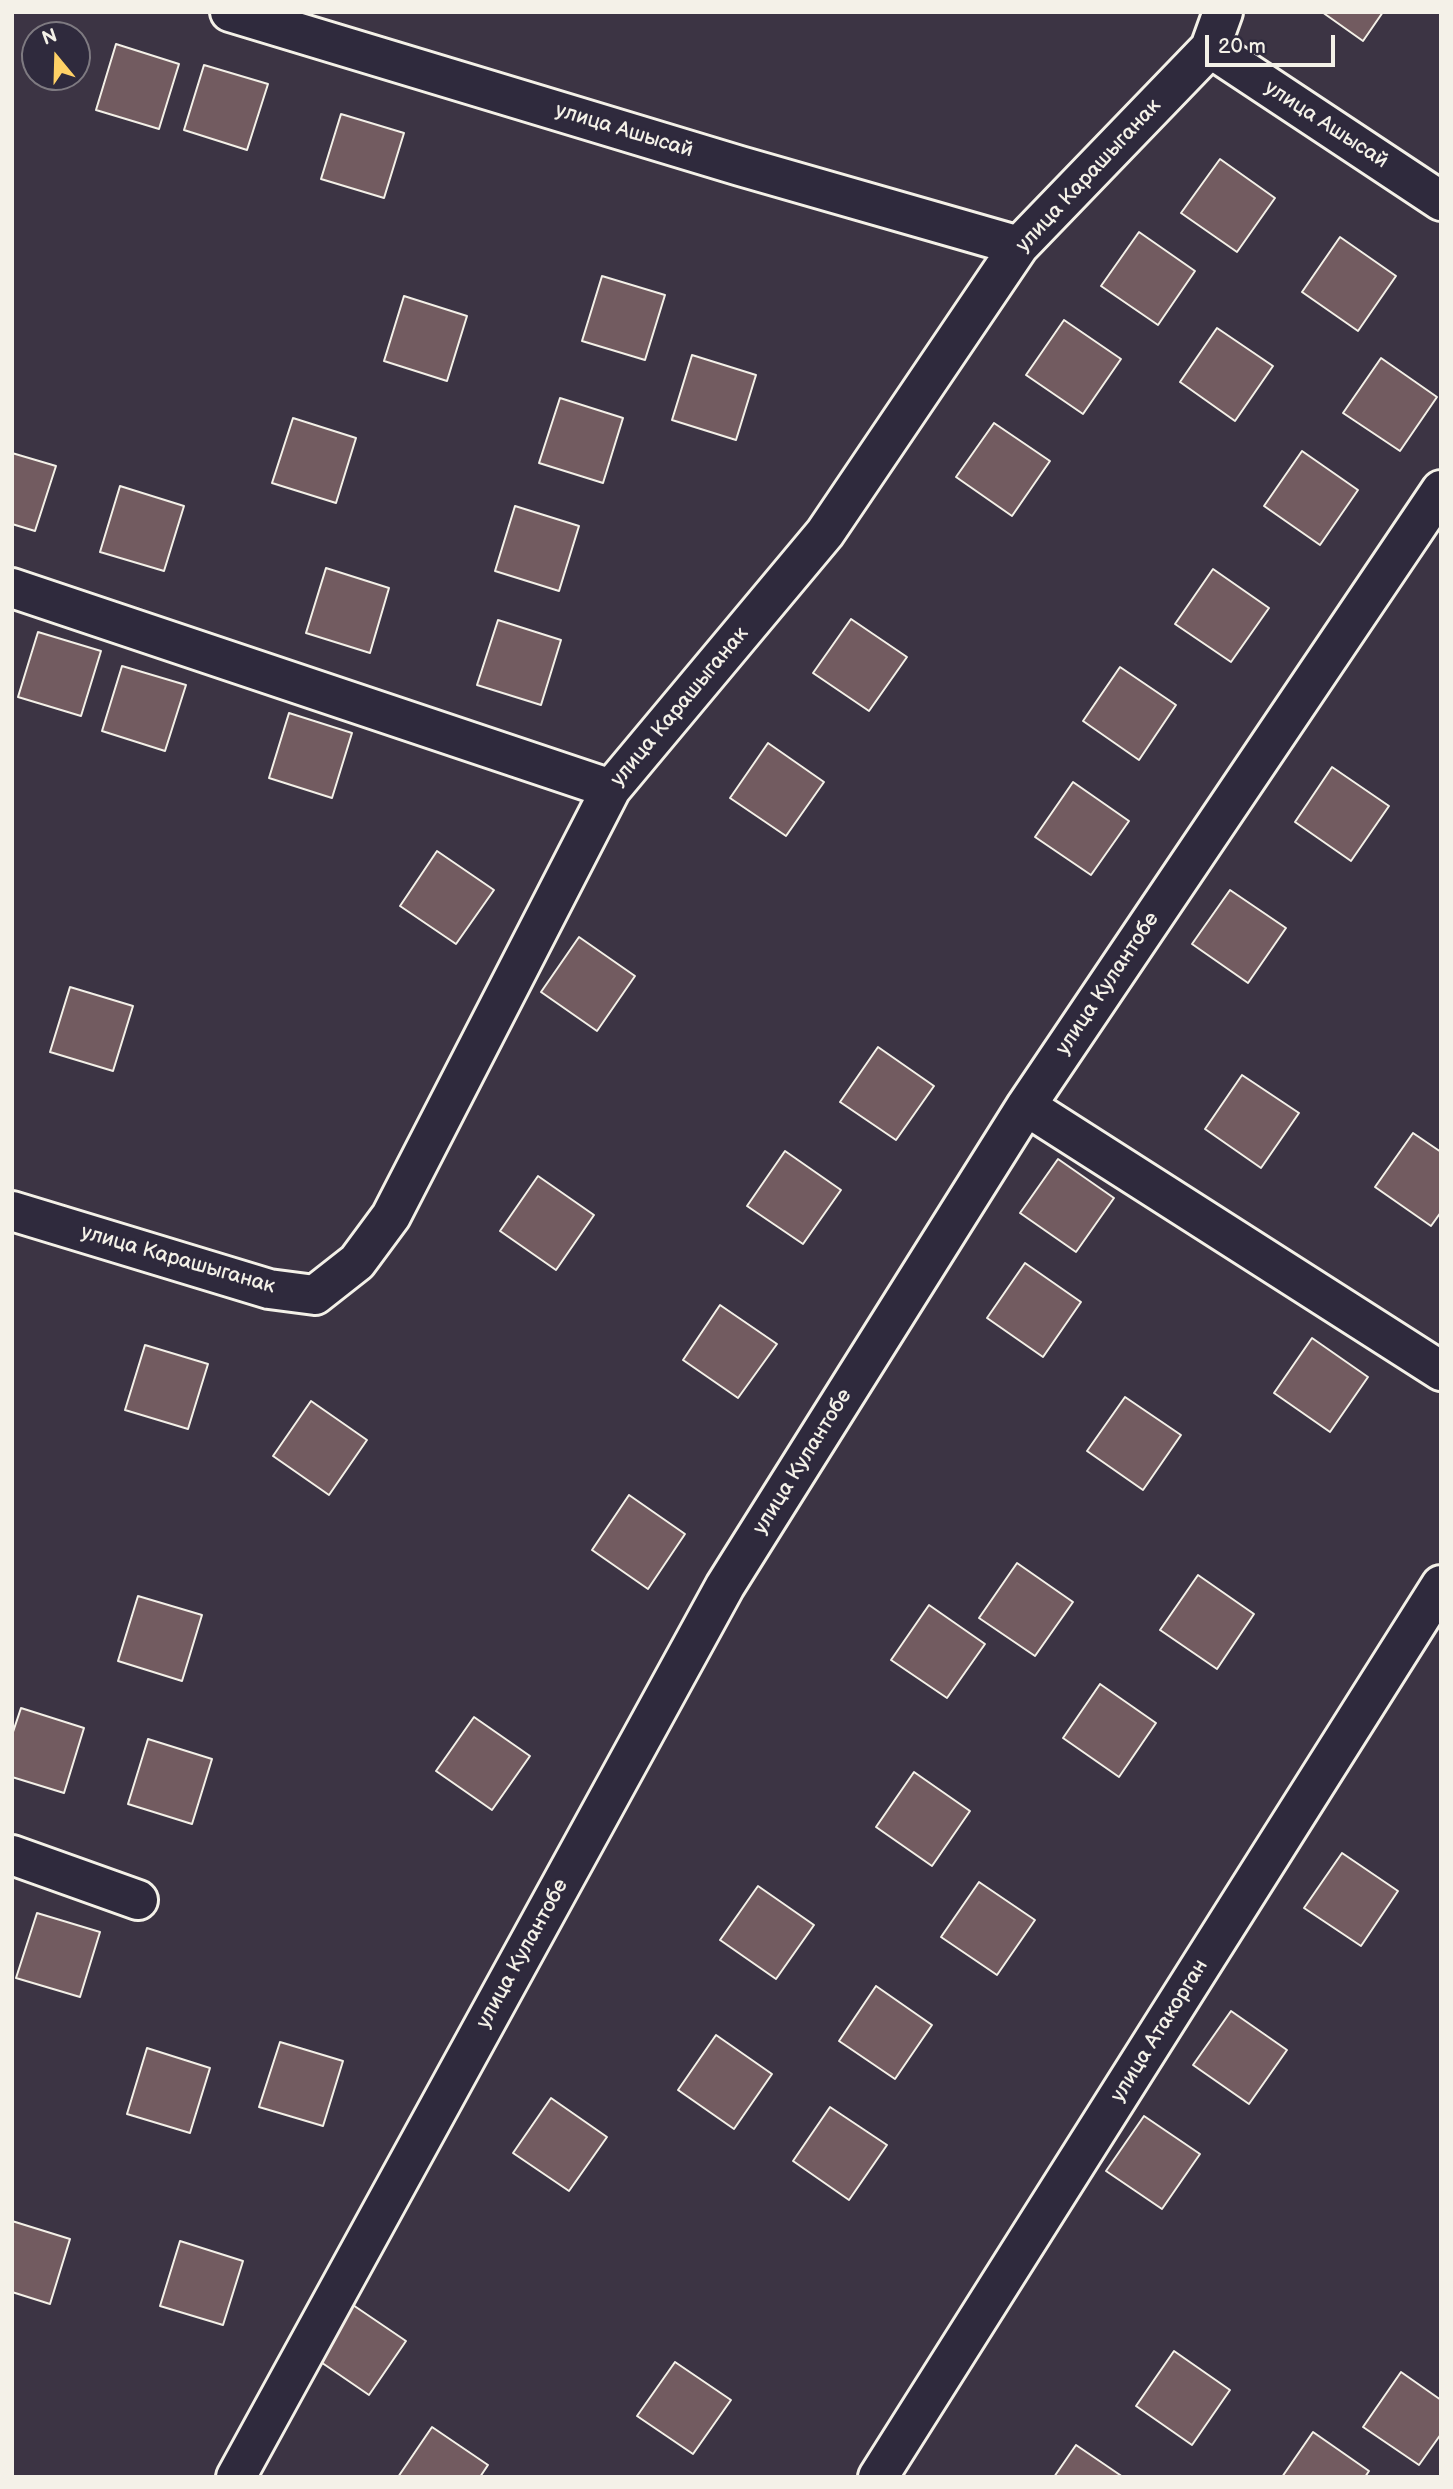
<!DOCTYPE html>
<meta charset="utf-8">
<style>
body{margin:0}
#map{position:relative;width:1453px;height:2489px;overflow:hidden;background:#3c3444;font-family:"Balsamiq Sans",sans-serif}
canvas{display:block}
.frame{position:absolute;inset:0;border:14px solid #f4f1e8;pointer-events:none}
.north{position:absolute;left:21px;top:21px;width:70px;height:70px;box-sizing:border-box;background:#2f2a3d;border:2px solid #7e7a81;border-radius:50%;rotate:341deg;font-size:19px;font-weight:700;line-height:28px;text-align:center;color:#f4f1e8}
.north::after{content:'';display:block;margin:auto;width:24px;height:32px;background:#ffd166;clip-path:polygon(50% 0,100% 100%,50% 72%,0 100%)}
.scale{position:absolute;left:1205px;top:35px;width:130px;height:32px;box-sizing:border-box;border:4px solid #f4f1e8;border-top:0;padding-left:9px;font-size:21px;line-height:24px;white-space:nowrap;color:#f4f1e8;-webkit-text-stroke:5px #2f2a3d;paint-order:stroke}
</style>
<div id="map">
<canvas width="1453" height="2489"></canvas>
<div class="frame"></div>
<div class="north">N</div>
<div class="scale">20 m</div>
</div>
<script>
const c = document.querySelector('canvas').getContext('2d');
c.lineJoin = 'round';
function paint(path, color) { c.fillStyle = color; c.fill(path, 'evenodd'); }
const shape = rows => new Path2D(rows.map(r => 'M' + r).join(''));
function stroke(path, color, width, dash) { c.strokeStyle = color; c.lineWidth = width; c.lineCap = dash ? 'butt' : 'round'; c.setLineDash(dash || []); c.stroke(path); }
function label(font, color, halo, rows, align = 'center') {
  c.font = font + ' "Balsamiq Sans",sans-serif'; c.lineWidth = 5; c.setLineDash([]); c.textBaseline = 'middle'; c.strokeStyle = halo; c.fillStyle = color; for (const [text, x, y, turn = 0] of rows) {
    c.save(); c.translate(x, y); c.rotate((+turn || 0) * Math.PI / 180); c.textAlign = isNaN(turn) ? turn : align; if (halo) c.strokeText(text, 0, 0); c.fillText(text, 0, 0); c.restore();
  }
}
const building = shape([
 [1322,12,1383,12,1363,41,1322,12],
 [116,44,179,64,159,129,96,110,116,44],
 [204,65,268,84,247,150,184,130,204,65],
 [341,114,404,133,384,198,321,179,341,114],
 [1220,159,1275,198,1237,252,1181,213,1220,159],
 [1139,232,1195,271,1158,325,1101,286,1139,232],
 [1340,237,1396,276,1358,331,1302,292,1340,237],
 [602,276,665,295,645,360,582,341,602,276],
 [404,296,467,316,447,381,384,361,404,296],
 [1064,320,1121,359,1083,414,1026,375,1064,320],
 [1217,328,1273,366,1235,421,1180,382,1217,328],
 [692,355,756,375,736,440,672,420,692,355],
 [1381,358,1437,397,1400,451,1343,413,1381,358],
 [560,398,623,418,603,483,539,463,560,398],
 [293,418,356,438,336,503,272,483,293,418],
 [994,423,1050,461,1012,516,956,477,994,423],
 [1302,451,1358,490,1320,545,1264,506,1302,451],
 [12,453,56,466,35,531,12,524,12,453],
 [120,486,184,506,164,571,100,552,120,486],
 [515,506,579,526,559,591,495,571,515,506],
 [326,568,389,588,370,653,306,633,326,568],
 [1213,569,1269,608,1231,662,1175,624,1213,569],
 [851,619,907,657,869,711,813,673,851,619],
 [498,620,561,640,541,705,477,685,498,620],
 [38,632,101,651,81,716,18,697,38,632],
 [122,666,186,685,165,751,102,731,122,666],
 [1120,667,1176,705,1139,760,1083,721,1120,667],
 [289,713,352,733,332,798,269,778,289,713],
 [768,743,824,782,786,836,730,798,768,743],
 [1332,767,1389,806,1351,861,1295,822,1332,767],
 [1073,782,1129,821,1091,875,1035,837,1073,782],
 [437,851,494,890,456,944,400,906,437,851],
 [1230,890,1286,928,1248,983,1192,944,1230,890],
 [579,937,635,976,597,1031,541,992,579,937],
 [70,987,133,1006,113,1071,50,1052,70,987],
 [878,1047,934,1086,896,1140,840,1102,878,1047],
 [1242,1075,1299,1113,1261,1168,1205,1129,1242,1075],
 [1413,1133,1441,1152,1441,1212,1431,1226,1375,1187,1413,1133],
 [785,1151,841,1190,803,1244,747,1206,785,1151],
 [1058,1159,1114,1198,1076,1252,1020,1213,1058,1159],
 [538,1176,594,1215,556,1270,500,1231,538,1176],
 [1025,1263,1081,1302,1043,1357,987,1318,1025,1263],
 [720,1305,777,1344,738,1398,683,1360,720,1305],
 [1312,1338,1368,1377,1330,1432,1274,1393,1312,1338],
 [145,1345,208,1364,188,1429,125,1410,145,1345],
 [1125,1397,1181,1435,1143,1490,1087,1451,1125,1397],
 [311,1401,367,1440,329,1495,273,1456,311,1401],
 [629,1495,685,1534,648,1589,592,1550,629,1495],
 [1017,1563,1073,1602,1035,1656,979,1618,1017,1563],
 [1198,1575,1254,1614,1217,1669,1160,1630,1198,1575],
 [138,1596,202,1615,182,1681,118,1661,138,1596],
 [929,1605,985,1644,947,1698,891,1660,929,1605],
 [1100,1684,1156,1723,1119,1777,1063,1738,1100,1684],
 [21,1708,84,1728,64,1793,12,1777,12,1735,21,1708],
 [474,1717,530,1756,492,1810,436,1771,474,1717],
 [148,1739,212,1759,192,1824,128,1804,148,1739],
 [914,1772,970,1811,932,1866,876,1827,914,1772],
 [1342,1853,1398,1891,1361,1946,1304,1908,1342,1853],
 [979,1882,1035,1920,997,1975,941,1937,979,1882],
 [758,1886,814,1925,776,1979,720,1940,758,1886],
 [37,1913,100,1932,80,1997,16,1978,37,1913],
 [876,1986,932,2025,895,2079,839,2041,876,1986],
 [1231,2011,1287,2050,1249,2104,1193,2065,1231,2011],
 [716,2035,772,2074,734,2129,678,2090,716,2035],
 [280,2042,343,2061,323,2126,259,2107,280,2042],
 [147,2048,210,2068,190,2133,127,2114,147,2048],
 [551,2098,607,2137,569,2191,513,2153,551,2098],
 [830,2107,887,2145,849,2200,793,2161,830,2107],
 [1144,2116,1200,2154,1162,2209,1106,2171,1144,2116],
 [12,2221,70,2239,50,2304,12,2292,12,2221],
 [180,2241,243,2261,223,2325,160,2306,180,2241],
 [350,2303,406,2341,369,2395,312,2356,350,2303],
 [1174,2351,1230,2390,1192,2445,1136,2406,1174,2351],
 [675,2362,731,2400,693,2454,637,2416,675,2362],
 [1401,2372,1441,2400,1441,2434,1419,2465,1363,2427,1401,2372],
 [432,2427,488,2465,480,2477,398,2477,432,2427],
 [1313,2432,1369,2471,1365,2477,1282,2477,1313,2432],
 [1076,2445,1123,2477,1054,2477,1076,2445]
]);
const street = shape([
 [230,12,740,166,1019,246],
 [1210,48,1441,201],
 [12,588,611,789],
 [1026,1106,1441,1371],
 [12,1211,269,1289,315,1295,357,1262,391,1216,611,789,825,533,1019,246,1210,48,1223,12],
 [12,1855,138,1900],
 [236,2477,725,1586,1026,1106,1441,490],
 [878,2477,1441,1585]
]);
const streetNames = [
 ["улица Ашысай",1326,125,33],
 ["улица Ашысай",624,131,17],
 ["улица Карашыганак",1089,176,-47],
 ["улица Карашыганак",680,707,-50],
 ["улица Кулантобе",1108,984,-56],
 ["улица Карашыганак",178,1260,16],
 ["улица Кулантобе",803,1462,-58],
 ["улица Кулантобе",523,1954,-61],
 ["улица Атакорган",1160,2031,-58]
];
paint(building, '#725b60');
stroke(building, '#f4f1e8', 2);
stroke(street, '#f4f1e8', 44);
stroke(street, '#2f2a3d', 38);
label('21px', '#f4f1e8', '#2f2a3d', streetNames);
</script>
